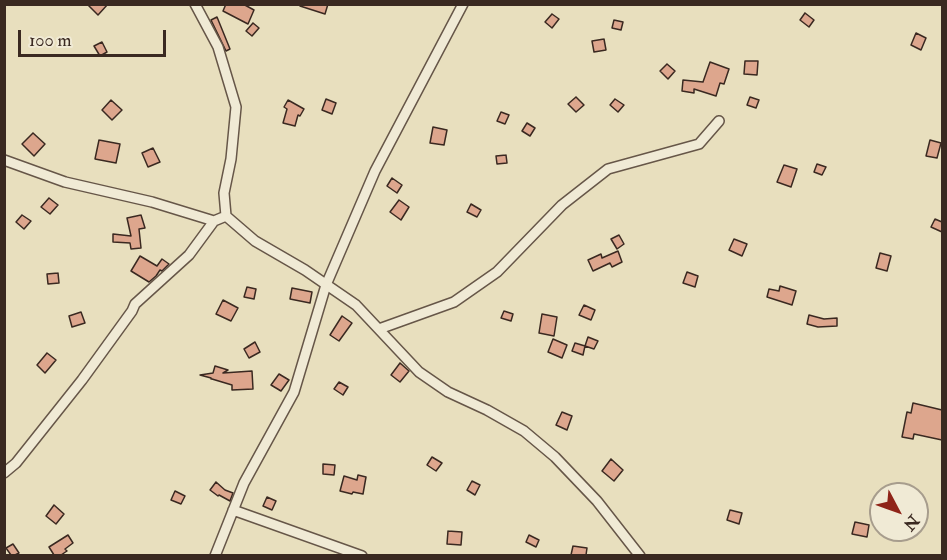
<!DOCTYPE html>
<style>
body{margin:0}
#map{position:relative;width:947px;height:560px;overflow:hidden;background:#e8dfbe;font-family:"IM FELL Double Pica",serif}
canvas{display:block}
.frame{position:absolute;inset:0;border:6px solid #3a2921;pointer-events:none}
.north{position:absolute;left:869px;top:482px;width:60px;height:60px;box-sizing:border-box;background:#f0ead5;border:2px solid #a79d8d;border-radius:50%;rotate:131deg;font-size:16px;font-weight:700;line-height:24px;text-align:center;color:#3a2921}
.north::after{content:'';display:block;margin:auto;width:21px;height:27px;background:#8f2418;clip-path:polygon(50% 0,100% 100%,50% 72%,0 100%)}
.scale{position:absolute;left:18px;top:30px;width:148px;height:27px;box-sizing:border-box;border:3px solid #3a2921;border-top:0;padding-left:8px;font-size:18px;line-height:21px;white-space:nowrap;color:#3a2921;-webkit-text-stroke:4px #f0ead5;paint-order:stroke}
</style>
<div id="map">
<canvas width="947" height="560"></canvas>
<div class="frame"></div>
<div class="north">N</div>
<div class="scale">100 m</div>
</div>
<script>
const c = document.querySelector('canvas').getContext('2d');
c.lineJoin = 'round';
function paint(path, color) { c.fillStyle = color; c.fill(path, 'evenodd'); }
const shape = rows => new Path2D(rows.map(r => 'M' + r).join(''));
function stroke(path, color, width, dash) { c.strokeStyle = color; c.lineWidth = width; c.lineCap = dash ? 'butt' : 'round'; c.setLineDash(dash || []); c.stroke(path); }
const building = shape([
 [87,4,108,4,98,15,87,4],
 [226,4,243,4,254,10,248,24,223,11,226,4],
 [300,4,328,4,325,14,300,6,300,4],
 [805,13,814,20,809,27,800,20,805,13],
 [552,14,559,19,552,28,545,22,552,14],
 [217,17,230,49,226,51,211,20,217,17],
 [614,20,623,22,621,30,612,28,614,20],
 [253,23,259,28,252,36,246,31,253,23],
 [916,33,926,38,921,50,911,45,916,33],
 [604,39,606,50,594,52,592,41,604,39],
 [102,42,107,52,100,56,94,46,102,42],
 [745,61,758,61,757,75,744,74,745,61],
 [710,62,729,69,724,84,720,83,716,96,694,89,694,93,682,91,683,80,703,82,710,62],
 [667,64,675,71,668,79,660,71,667,64],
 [576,97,584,105,576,112,568,104,576,97],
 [750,97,759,100,756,108,747,105,750,97],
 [326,99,336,103,332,114,322,110,326,99],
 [615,99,624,105,618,112,610,105,615,99],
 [111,100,122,110,112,120,102,110,111,100],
 [288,100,304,109,300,116,298,115,295,126,283,123,287,109,284,107,288,100],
 [501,112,509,115,505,124,497,121,501,112],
 [527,123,535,128,530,136,522,131,527,123],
 [433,127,447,130,444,145,430,143,433,127],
 [33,133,45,144,34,156,22,144,33,133],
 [99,140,120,144,116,163,95,159,99,140],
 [930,140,941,143,937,158,926,156,930,140],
 [153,148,160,162,148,167,142,153,153,148],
 [506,155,507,163,497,164,496,156,506,155],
 [817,164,826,167,822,175,814,172,817,164],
 [784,165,797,169,791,187,777,182,784,165],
 [392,178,402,185,397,193,387,186,392,178],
 [49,198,58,205,50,214,41,207,49,198],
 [399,200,409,207,401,220,390,212,399,200],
 [471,204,481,210,477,217,467,212,471,204],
 [22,215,31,221,24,229,16,222,22,215],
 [141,215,145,228,139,229,141,248,131,249,130,243,113,242,113,234,131,236,127,218,141,215],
 [935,219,942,222,942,232,931,227,935,219],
 [619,235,624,244,617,249,611,239,619,235],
 [734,239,747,244,742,256,729,250,734,239],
 [618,251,622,262,612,267,610,263,593,271,588,260,601,254,602,258,618,251],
 [880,253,891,256,887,271,876,268,880,253],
 [140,256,157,266,162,259,169,264,162,271,160,270,156,276,149,282,131,271,140,256],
 [687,272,698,276,695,287,683,283,687,272],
 [58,273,59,283,48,284,47,274,58,273],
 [780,286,796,291,792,305,767,297,769,289,779,291,780,286],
 [247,287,256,289,254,299,244,297,247,287],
 [292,288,312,292,310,303,290,299,292,288],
 [223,300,238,308,231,321,216,314,223,300],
 [584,305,595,310,591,320,579,315,584,305],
 [504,311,513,314,511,321,501,318,504,311],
 [81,312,85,323,72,327,69,316,81,312],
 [542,314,557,317,554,336,539,333,542,314],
 [809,315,824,319,837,318,837,326,818,327,807,324,809,315],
 [342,316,352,323,339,341,330,335,342,316],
 [588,337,598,341,594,349,585,346,588,337],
 [553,339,567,345,562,358,548,352,553,339],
 [255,342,260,352,249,358,244,349,255,342],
 [575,343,585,346,583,355,572,351,575,343],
 [47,353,56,360,45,373,37,365,47,353],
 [400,363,409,371,400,382,391,375,400,363],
 [215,366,228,370,223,373,252,371,253,389,232,390,232,385,212,379,211,379,211,378,200,375,213,373,215,366],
 [279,374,289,380,281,391,271,385,279,374],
 [339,382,348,387,343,395,334,389,339,382],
 [913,403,942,410,942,440,914,434,913,439,902,437,907,412,911,413,913,403],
 [562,412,572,416,567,430,556,425,562,412],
 [432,457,442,463,436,471,427,465,432,457],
 [611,459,623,470,614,481,602,471,611,459],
 [323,464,335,465,334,475,323,474,323,464],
 [358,475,366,477,363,494,353,492,352,494,340,491,344,476,357,480,358,475],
 [472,481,480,485,475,495,467,490,472,481],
 [216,482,225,490,233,493,230,501,219,495,218,496,210,490,216,482],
 [175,491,185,496,181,504,171,500,175,491],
 [267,497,276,501,272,510,263,506,267,497],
 [54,505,64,514,56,524,46,516,54,505],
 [730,510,742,513,739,524,727,520,730,510],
 [855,522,869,525,867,537,852,534,855,522],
 [448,531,462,532,461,545,447,544,448,531],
 [68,535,73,543,65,549,67,551,61,555,54,555,49,547,68,535],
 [529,535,539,540,536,547,526,542,529,535],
 [13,544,19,553,15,555,11,555,6,548,13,544],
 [573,546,587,548,586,555,571,555,573,546]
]);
const street = shape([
 [195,4,218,47,236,107,231,159,224,193,226,216,255,241,305,270,356,305,419,372,448,392,487,410,524,431,555,457,597,501,640,556],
 [4,160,65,182,152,202,214,221],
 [379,329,454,302,497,272,562,205,608,169,699,144,719,121],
 [4,473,16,463,82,380,132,311,135,304,189,255,214,221,226,216],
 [233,510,362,556],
 [215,556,244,483,294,392,326,285,375,171,463,4]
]);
paint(building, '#dda68d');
stroke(building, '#3a2921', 1.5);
stroke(street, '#665648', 12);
stroke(street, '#f0ead5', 9);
</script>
